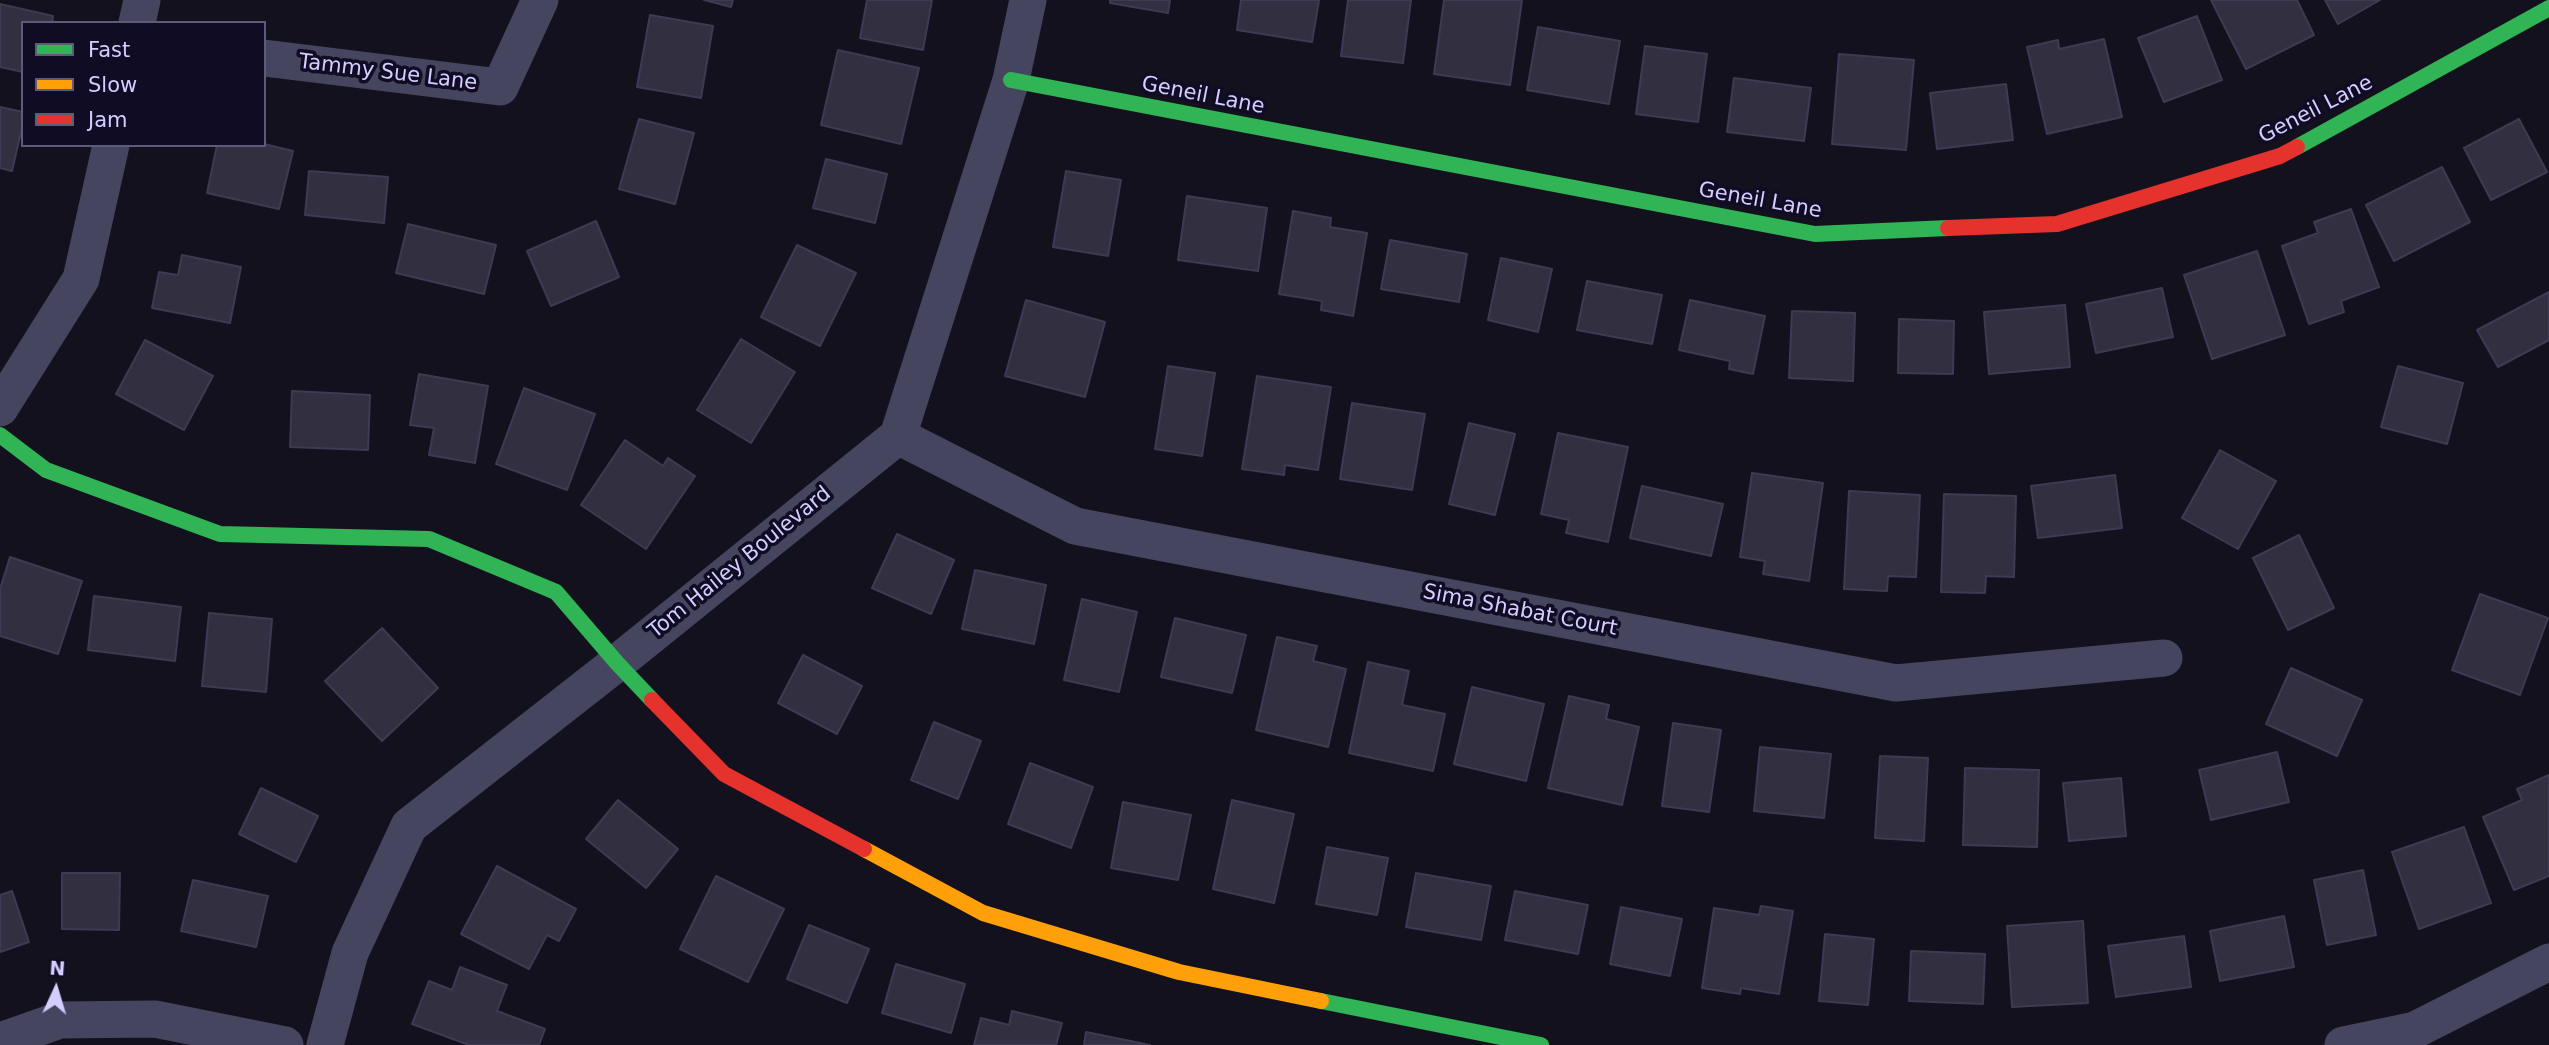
<!DOCTYPE html>
<style>
body{margin:0}
#map{position:relative;width:2549px;height:1045px;overflow:hidden;background:#14111e;font-family:"DejaVu Sans",sans-serif}
canvas{display:block}
.legend{position:absolute;left:21px;top:21px;width:245px;height:126px;box-sizing:border-box;background:#100c23;border:2px solid #5e5a7b;margin:0;padding:9px 12px;list-style:none;font-size:21px;color:#d3ceff}
.legend li{display:flex;align-items:center;gap:14px;height:35px}
.legend b{width:35px;border:2px solid #5e5a7b}
.north{position:absolute;left:21px;top:954px;width:70px;height:70px;-webkit-text-stroke:5px #100c23;paint-order:stroke;rotate:4deg;font-size:19px;font-weight:700;line-height:28px;text-align:center;color:#d3ceff}
.north::after{content:'';display:block;margin:auto;width:24px;height:32px;background:#d3ceff;clip-path:polygon(50% 0,100% 100%,50% 72%,0 100%)}
</style>
<div id="map">
<canvas width="2549" height="1045"></canvas>
<ul class="legend">
<li><b style="height:9px;background:#30b455"></b>Fast</li>
<li><b style="height:9px;background:#ff9f0a"></b>Slow</li>
<li><b style="height:9px;background:#e5322d"></b>Jam</li>
</ul>
<div class="north">N</div>
</div>
<script>
const c = document.querySelector('canvas').getContext('2d');
c.lineJoin = 'round';
function paint(path, color) { c.fillStyle = color; c.fill(path, 'evenodd'); }
const shape = rows => new Path2D(rows.map(r => 'M' + r).join(''));
function stroke(path, color, width, dash) { c.strokeStyle = color; c.lineWidth = width; c.lineCap = dash ? 'butt' : 'round'; c.setLineDash(dash || []); c.stroke(path); }
function label(font, color, halo, rows, align = 'center') {
  c.font = font + ' "DejaVu Sans",sans-serif'; c.lineWidth = 7; c.setLineDash([]); c.textBaseline = 'middle'; c.strokeStyle = halo; c.fillStyle = color; for (const [text, x, y, turn = 0] of rows) {
    c.save(); c.translate(x, y); c.rotate((+turn || 0) * Math.PI / 180); c.textAlign = isNaN(turn) ? turn : align; if (halo) c.strokeText(text, 0, 0); c.fillText(text, 0, 0); c.restore();
  }
}
const building = shape([
 [704,0,733,0,731,7,704,0],
 [867,0,932,0,923,50,860,38,867,0],
 [1110,0,1170,0,1168,13,1110,3,1110,0],
 [1241,0,1319,0,1312,42,1237,30,1241,0],
 [1348,0,1411,0,1403,63,1341,56,1348,0],
 [1444,0,1522,0,1510,85,1434,74,1444,0],
 [2211,0,2297,0,2314,35,2246,69,2211,0],
 [2325,0,2380,0,2338,24,2325,0],
 [0,4,53,16,52,23,23,23,23,72,0,67,0,4],
 [650,15,713,26,701,98,637,87,650,15],
 [2197,16,2222,80,2164,102,2138,38,2197,16],
 [1538,27,1620,41,1609,104,1527,90,1538,27],
 [2104,39,2122,117,2047,134,2027,47,2058,40,2059,49,2104,39],
 [1645,46,1707,54,1698,122,1636,114,1645,46],
 [838,50,919,68,901,144,821,125,838,50],
 [1839,54,1914,60,1906,150,1832,144,1839,54],
 [1734,78,1811,88,1804,141,1727,132,1734,78],
 [2006,84,2013,140,1937,149,1930,93,2006,84],
 [0,107,23,112,23,123,12,171,0,168,0,107],
 [639,119,694,133,675,204,619,189,639,119],
 [2519,119,2547,172,2491,200,2464,148,2519,119],
 [264,144,293,151,279,209,207,193,217,145,264,144],
 [826,159,887,174,875,223,813,208,826,159],
 [2442,167,2470,222,2394,261,2366,205,2442,167],
 [309,171,388,177,384,223,305,215,309,171],
 [1066,171,1121,180,1108,256,1053,247,1066,171],
 [1187,196,1267,208,1258,271,1178,260,1187,196],
 [2351,209,2379,287,2341,301,2344,312,2309,324,2282,246,2318,233,2314,222,2351,209],
 [1293,211,1331,218,1330,227,1367,233,1353,316,1321,310,1322,301,1279,294,1293,211],
 [596,221,619,277,551,306,527,251,596,221],
 [408,224,496,245,484,294,396,273,408,224],
 [1390,240,1467,254,1459,302,1381,289,1390,240],
 [797,245,856,273,820,346,761,317,797,245],
 [2257,251,2285,335,2212,359,2184,275,2257,251],
 [182,255,241,267,230,323,152,308,159,272,178,275,182,255],
 [1501,258,1552,269,1538,332,1488,320,1501,258],
 [1587,281,1662,295,1652,344,1577,330,1587,281],
 [2162,288,2173,337,2096,353,2086,304,2162,288],
 [2549,292,2549,340,2498,367,2477,330,2549,292],
 [1026,300,1105,322,1085,397,1005,376,1026,300],
 [1690,300,1765,316,1753,374,1729,369,1730,361,1679,350,1690,300],
 [2065,305,2070,367,1989,374,1984,312,2065,305],
 [1792,311,1855,313,1853,381,1789,378,1792,311],
 [1899,319,1954,321,1953,374,1898,373,1899,319],
 [741,339,795,372,751,443,697,410,741,339],
 [145,340,213,376,184,430,116,394,145,340],
 [1168,366,1215,373,1202,456,1155,449,1168,366],
 [2398,366,2463,383,2447,444,2381,427,2398,366],
 [419,374,488,386,475,463,429,455,434,428,410,425,419,374],
 [1257,376,1331,387,1318,470,1285,465,1284,475,1242,469,1257,376],
 [524,388,595,414,567,490,496,464,524,388],
 [292,391,370,395,368,450,290,447,292,391],
 [1352,403,1425,414,1412,490,1340,479,1352,403],
 [1469,423,1515,434,1495,515,1449,504,1469,423],
 [1558,433,1628,447,1608,542,1566,533,1569,520,1541,514,1558,433],
 [625,440,663,466,668,458,695,476,646,549,581,505,625,440],
 [2220,450,2276,481,2238,549,2182,518,2220,450],
 [1752,473,1823,483,1809,581,1763,574,1765,561,1740,557,1752,473],
 [2115,475,2122,528,2038,538,2031,486,2115,475],
 [1642,486,1723,504,1711,556,1630,538,1642,486],
 [1849,491,1920,495,1916,577,1888,576,1887,591,1844,589,1849,491],
 [1944,494,2016,496,2014,577,1986,576,1985,593,1941,592,1944,494],
 [897,534,954,560,931,614,872,588,897,534],
 [2299,535,2334,608,2288,630,2253,558,2299,535],
 [10,557,82,581,58,654,0,636,0,589,10,557],
 [975,570,1046,585,1034,644,962,629,975,570],
 [2480,594,2548,618,2520,695,2452,670,2480,594],
 [94,596,181,607,175,661,88,650,94,596],
 [1082,599,1137,612,1119,692,1064,680,1082,599],
 [209,613,272,619,266,692,202,686,209,613],
 [1175,618,1246,635,1232,693,1161,677,1175,618],
 [382,628,438,688,382,741,325,681,382,628],
 [1277,637,1317,646,1313,661,1346,669,1328,747,1256,730,1277,637],
 [803,655,862,686,837,734,778,703,803,655],
 [1368,662,1409,671,1402,705,1445,714,1433,771,1349,753,1368,662],
 [2291,668,2362,700,2337,756,2266,724,2291,668],
 [1472,687,1544,704,1526,781,1454,764,1472,687],
 [1569,696,1609,705,1606,719,1639,727,1622,805,1548,788,1569,696],
 [934,722,981,741,958,799,911,780,934,722],
 [1673,723,1721,730,1709,812,1662,806,1673,723],
 [1760,747,1831,754,1824,818,1754,811,1760,747],
 [2277,752,2289,802,2211,820,2199,770,2277,752],
 [1880,756,1928,758,1924,841,1875,838,1880,756],
 [1030,763,1093,787,1071,848,1008,824,1030,763],
 [1965,768,2039,770,2037,847,1963,845,1965,768],
 [2549,775,2549,876,2514,890,2483,817,2522,800,2517,789,2549,775],
 [2121,778,2126,836,2069,841,2063,783,2121,778],
 [261,788,318,816,296,862,239,834,261,788],
 [618,800,678,849,646,888,586,839,618,800],
 [1232,800,1294,814,1274,903,1213,889,1232,800],
 [1123,802,1191,815,1178,880,1111,868,1123,802],
 [2464,827,2491,903,2419,929,2392,852,2464,827],
 [1327,847,1388,858,1377,915,1316,904,1327,847],
 [497,866,576,909,559,941,547,935,529,969,461,934,497,866],
 [2363,870,2376,935,2327,945,2314,880,2363,870],
 [62,873,120,873,119,930,62,929,62,873],
 [1416,873,1491,886,1481,940,1406,927,1416,873],
 [716,876,784,909,748,982,680,949,716,876],
 [193,880,268,896,256,947,181,931,193,880],
 [12,891,29,942,0,952,0,895,12,891],
 [1515,891,1588,905,1578,954,1505,940,1515,891],
 [1761,906,1793,911,1779,994,1741,988,1740,994,1702,988,1714,908,1759,915,1761,906],
 [1621,907,1682,919,1670,976,1610,964,1621,907],
 [2284,916,2294,967,2220,981,2210,931,2284,916],
 [2083,921,2088,1003,2012,1007,2007,926,2083,921],
 [809,925,869,949,847,1003,787,979,809,925],
 [1825,934,1874,939,1868,1005,1819,1001,1825,934],
 [2184,936,2191,987,2116,997,2108,946,2184,936],
 [1911,951,1985,954,1983,1004,1909,1001,1911,951],
 [896,964,965,984,951,1033,882,1013,896,964],
 [460,967,507,985,497,1011,545,1029,539,1045,469,1045,412,1024,429,981,452,990,460,967],
 [1012,1011,1062,1023,1056,1045,974,1045,981,1018,1009,1025,1012,1011],
 [1086,1032,1150,1045,1084,1045,1086,1032]
]);
const street = shape([
 [137,23,142,0],
 [264,58,500,87,540,0],
 [0,408,81,279,111,145],
 [898,436,1075,526,1896,683,2164,658],
 [0,1041,60,1020,155,1019,285,1045],
 [325,1045,350,953,409,826,617,663,898,436,1011,80,1028,0],
 [2343,1045,2415,1030,2549,962]
]);
const fast = shape([
 [1011,80,1815,234,1948,228],
 [2297,147,2549,8],
 [0,435,46,470,220,534,429,539,556,592,617,663,652,700],
 [1321,1001,1541,1045]
]);
const slow = shape([
 [864,849,983,913,1179,972,1321,1001]
]);
const jam = shape([
 [1948,228,2057,224,2280,156,2297,147],
 [652,700,724,774,864,849]
]);
const streetNames = [
 ["Tammy Sue Lane",388,73,7],
 ["Geneil Lane",1203,96,11],
 ["Geneil Lane",2316,110,-27],
 ["Geneil Lane",1760,201,10],
 ["Tom Hailey Boulevard",740,563,-39],
 ["Sima Shabat Court",1520,611,11]
];
paint(building, '#322f40');
stroke(building, '#3f3a53', 2);
stroke(street, '#46455f', 37);
stroke(fast, '#30b455', 16);
stroke(slow, '#ff9f0a', 16);
stroke(jam, '#e5322d', 16);
label('21px', '#d3ceff', '#100c23', streetNames);
</script>
